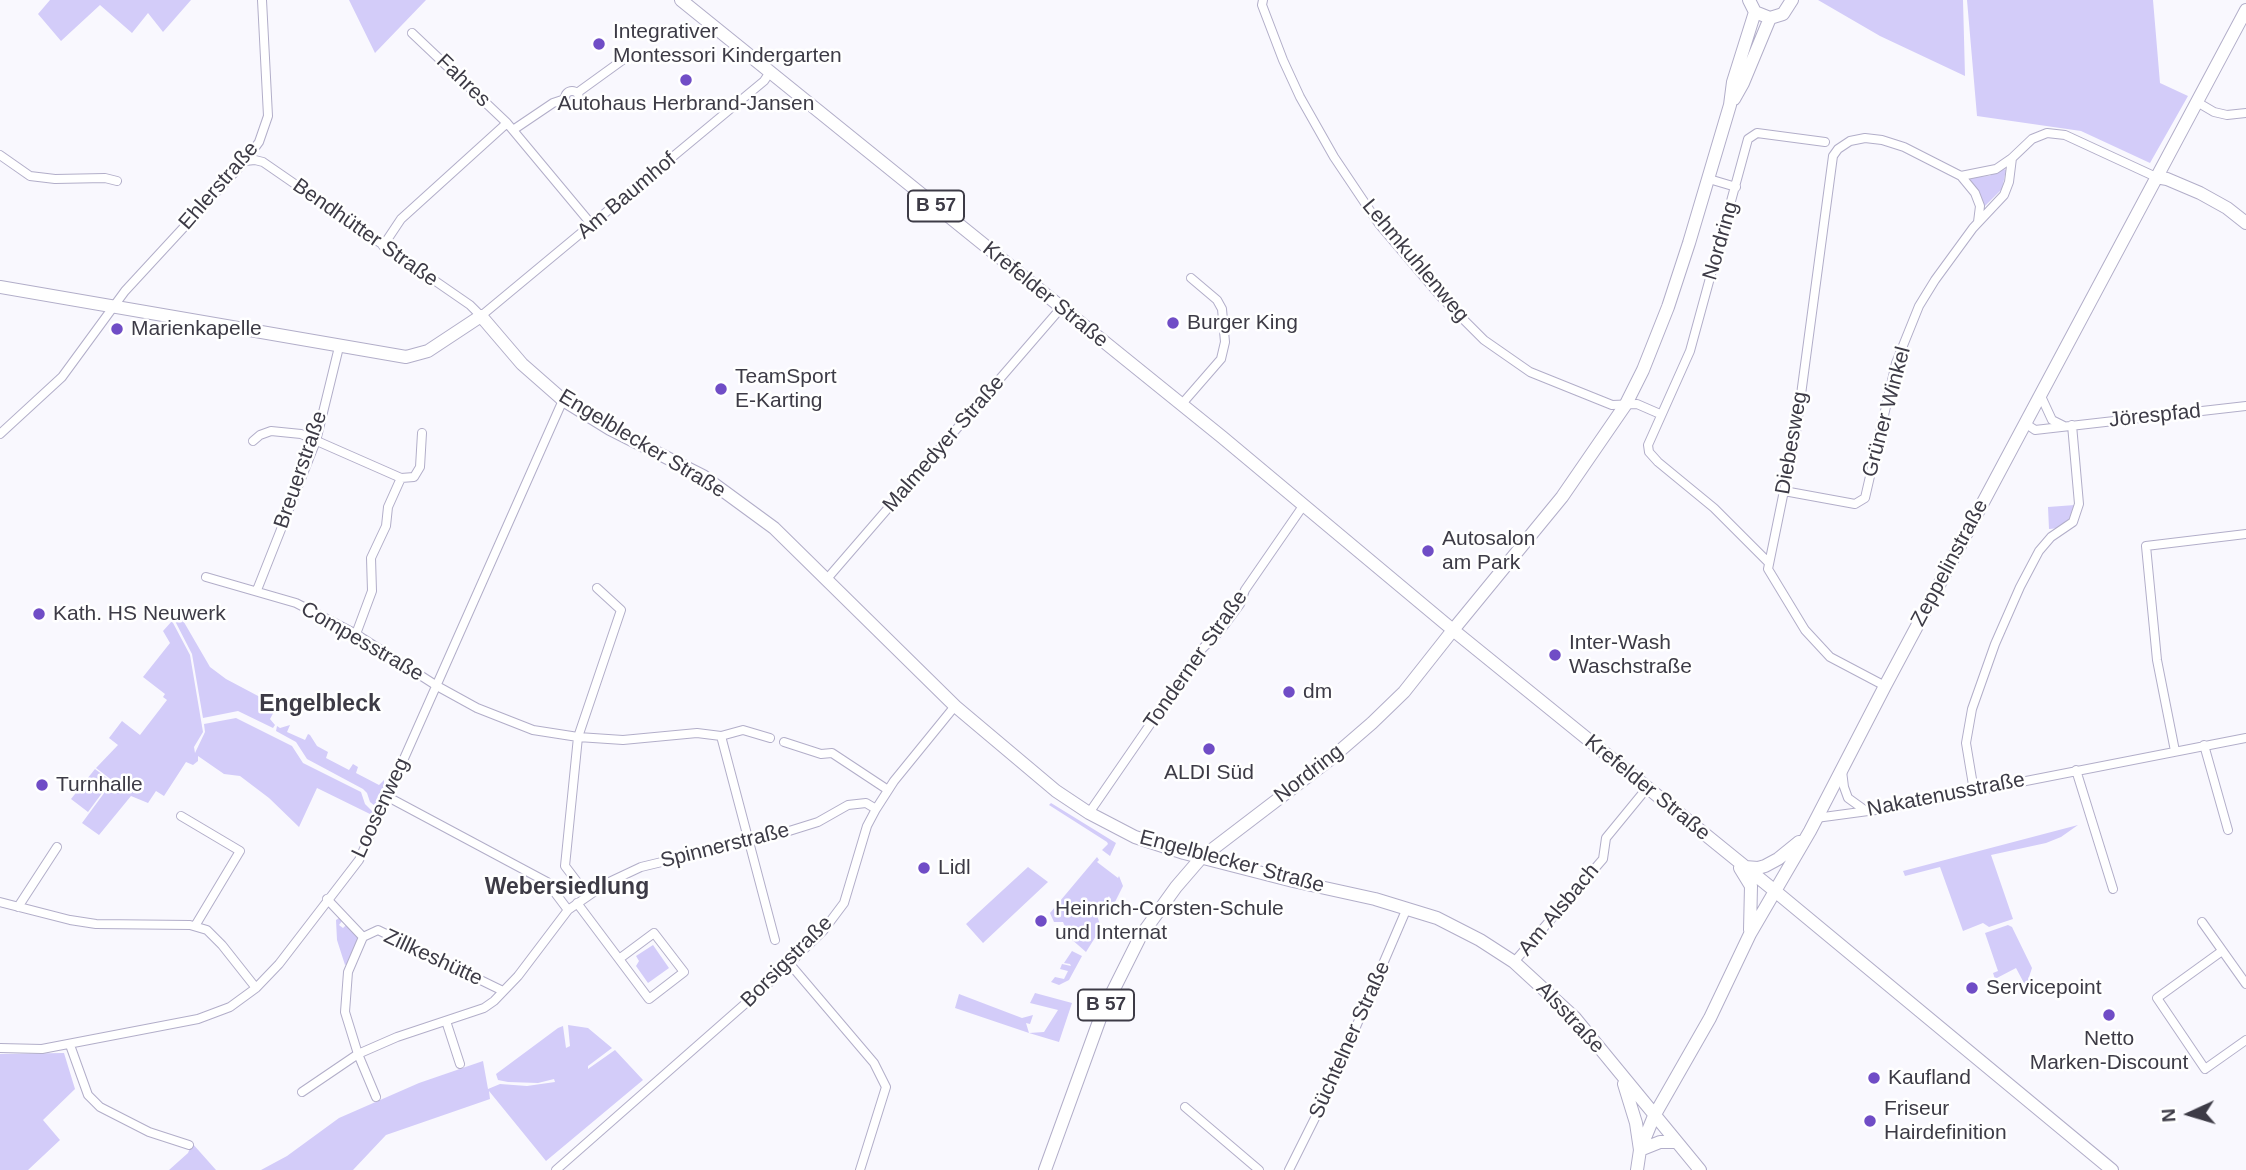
<!DOCTYPE html>
<meta charset="utf-8">
<style>
body{margin:0}
#map{position:relative;width:2246px;height:1170px;overflow:hidden;background:#f9f8fe;font-family:Helvetica,sans-serif}
canvas{display:block}
.north{position:absolute;left:2155px;top:1079px;width:70px;height:70px;-webkit-text-stroke:5px #fff;paint-order:stroke;rotate:266deg;font-size:19px;font-weight:700;line-height:28px;text-align:center;color:#3d3b46}
.north::after{content:'';display:block;margin:auto;width:24px;height:32px;background:#3d3b46;clip-path:polygon(50% 0,100% 100%,50% 72%,0 100%)}
</style>
<div id="map">
<canvas width="2246" height="1170"></canvas>
<div class="north">N</div>
</div>
<script>
const c = document.querySelector('canvas').getContext('2d');
c.lineJoin = 'round';
function paint(path, color) { c.fillStyle = color; c.fill(path, 'evenodd'); }
const shape = rows => new Path2D(rows.map(r => 'M' + r).join(''));
function stroke(path, color, width, dash) { c.strokeStyle = color; c.lineWidth = width; c.lineCap = dash ? 'butt' : 'round'; c.setLineDash(dash || []); c.stroke(path); }
function label(font, color, halo, rows, align = 'center') {
  c.font = font + ' Helvetica,sans-serif'; c.lineWidth = 5; c.setLineDash([]); c.textBaseline = 'middle'; c.strokeStyle = halo; c.fillStyle = color; for (const [text, x, y, turn = 0] of rows) {
    c.save(); c.translate(x, y); c.rotate((+turn || 0) * Math.PI / 180); c.textAlign = isNaN(turn) ? turn : align; if (halo) c.strokeText(text, 0, 0); c.fillText(text, 0, 0); c.restore();
  }
}
const green = shape([
 [50,0,191,0,163,32,148,13,132,33,100,5,61,41,38,14],
 [349,0,426,0,375,53],
 [1818,0,1963,0,1965,76,1880,36],
 [1967,0,2153,0,2160,83,2188,96,2150,163,2081,131,1977,116],
 [2004,169,2006,170,2002,189,1984,207,1977,189,1970,180,1971,177,1989,176],
 [2075,505,2070,518,2066,523,2060,528,2049,529,2048,507],
 [177,615,181,617,210,667,226,679,277,706,270,719,275,725,273,728,238,711,203,718,192,654,175,621],
 [172,621,190,655,203,732,194,747,195,753,205,732,204,724,236,718,292,746,303,763,361,792,365,804,373,812,372,815,317,788,299,827,269,798,240,776,224,774,198,756,198,761,193,765,186,762,164,796,156,791,148,803,131,796,99,835,82,823,113,781,96,768,118,745,109,738,122,721,140,735,167,700,163,697,165,694,143,677,170,643,163,631],
 [290,725,287,732,305,740,308,734,310,735,317,746,328,752,326,758,349,770,353,764,358,767,356,773,379,785,384,780,384,786,375,806,370,802,367,793,363,789,307,759,296,742,276,731,277,726,280,728],
 [95,769,111,781,88,812,71,799],
 [1051,803,1116,843,1110,856,1102,850,1108,844,1107,842,1049,805],
 [2078,825,2061,837,2046,843,1991,855,2013,919,1989,927,1983,923,1963,931,1940,867,1905,876,1903,871],
 [1097,857,1099,860,1097,862,1118,878,1119,876,1123,886,1113,906,1109,896,1097,915,1101,928,1086,952,1070,938,1063,922,1054,922,1050,913],
 [1028,867,1048,882,983,943,966,924],
 [339,918,342,921,339,925,343,928,346,925,359,937,347,964,345,965,337,940,336,920],
 [2008,925,2012,927,2032,968,2029,977,2032,982,2025,985,2016,968,1995,979,1993,973,1998,971,1985,933],
 [653,945,669,968,648,983,636,966,639,961,636,956],
 [1072,951,1082,956,1069,980,1059,985,1051,982,1055,977,1064,979,1068,971,1060,969,1062,964,1071,966,1070,964,1064,963],
 [1035,993,1072,1003,1059,1042,1029,1033,955,1008,959,994,1022,1018,1033,1015,1030,1024,1026,1023,1029,1033,1044,1032,1058,1010,1030,1003],
 [568,1025,588,1028,612,1048,588,1066,588,1069,615,1050,643,1080,546,1161,489,1091,490,1099,386,1135,353,1170,261,1170,287,1156,339,1118,419,1083,483,1061,488,1089,500,1084,527,1086,555,1082,554,1079,538,1083,508,1082,498,1080,496,1074,558,1028,563,1026,566,1048,570,1046],
 [64,1053,75,1089,43,1120,60,1140,28,1170,0,1170,0,1054],
 [192,1143,216,1170,169,1170,188,1153]
]);
const street = shape([
 [1263,0,1262,5,1283,60,1300,97,1334,157,1379,224,1441,297,1484,340,1530,372,1612,405,1637,404,1660,414],
 [412,33,507,123,592,225],
 '565 98a7 7 0 1 1 14 0a7 7 0 1 1-14 0Z',
 [577,93,624,59],
 [2197,102,2214,112,2227,115,2246,113],
 [513,130,553,103,565,99],
 [0,155,30,176,55,179,105,178,117,181],
 [245,161,255,160,263,162,470,305,481,316,764,81,770,72],
 [1961,176,1975,193,1980,206,1978,222],
 [1709,179,1736,187],
 [383,246,401,219,507,123],
 [2040,394,2052,420,2064,426],
 [1181,405,1221,359,1225,342,1222,309,1217,300,1191,278],
 [2025,423,2035,430,2246,406],
 [0,434,62,377,125,291,245,161,259,142,268,116,262,0],
 [253,441,260,435,271,431,301,434,401,478,414,477,420,467,422,433],
 [1784,491,1855,504,1865,498,1896,363,1919,306,1935,280,1973,228,2004,195,2009,182,2012,158],
 [1768,562,1714,508,1658,462,1649,452,1648,445,1690,351,1748,139,1757,133,1825,142],
 [206,577,296,603,356,634,437,686,477,708,533,730,578,737,623,740,697,733,721,736,743,730,770,738],
 [826,580,1061,308],
 [257,590,316,441,339,347],
 [356,634,372,591,371,558,386,526,388,507,401,478],
 [1885,686,1830,657,1805,630,1768,569,1796,432,1833,156,1838,149,1850,141,1865,138,1882,140,1904,147,1961,176,1996,169,2012,158,2032,139,2047,133,2065,135,2156,177],
 [721,736,775,940],
 [784,742,821,754,832,753,888,790],
 [2204,745,2228,830],
 [2175,751,2157,660,2146,546,2246,534],
 [2076,770,2113,889],
 [1842,771,1844,787,1848,798,1866,811],
 [1974,791,1966,743,1972,709,1995,644,2020,587,2039,551,2051,537,2073,522,2079,504,2072,425],
 [388,797,547,882,568,910],
 [1089,813,1202,649,1220,631,1240,604,1245,590,1303,506],
 [181,816,240,851,195,926],
 [1816,818,1883,809,2246,738],
 [587,895,565,866,578,737,621,610,597,588],
 [327,899,363,937,378,930,503,991],
 [0,902,70,920,96,924,190,925,207,930,222,945,256,988],
 [577,903,649,999,684,972,654,933,619,959],
 [18,907,57,847],
 [2202,922,2246,984],
 [363,937,348,972,345,1012,358,1054,397,1037,484,1008,494,1001,518,976,568,910,607,883,641,867,786,832,818,822,848,805,866,803,876,809],
 [2222,951,2157,998,2205,1069,2246,1040],
 [1514,962,1603,859,1606,838,1647,788],
 [789,963,874,1063,886,1087,860,1170],
 [446,1021,460,1064],
 [70,1045,88,1095,100,1107,149,1132,189,1145],
 [0,1048,42,1049,198,1019,230,1007,256,988,279,964,359,860,563,400],
 [302,1092,358,1054,376,1097],
 [1185,1107,1259,1170],
 [556,1170,771,981,823,931,844,903,867,826,876,809,894,781,955,706],
 [1289,1170,1328,1092,1407,908]
]);
const secondary = shape([
 [1749,0,1755,12,1770,18,1783,14,1792,0],
 [1755,12,1733,82,1730,105,1689,243,1668,307,1643,370,1626,404,1562,497,1453,630,1775,891,2112,1170],
 [1734,99,1743,83,1770,18],
 [2156,177,2167,179,2200,193,2227,208,2246,223],
 [0,287,406,357,428,351,481,316,522,364,563,400,610,429,703,476,774,528,955,706,1056,791,1089,813,1135,837,1184,853,1293,881,1375,899,1437,918,1480,940,1514,962,1575,1018,1700,1170],
 [1745,867,1758,868,1765,866,1778,859,1799,842],
 [1740,868,1751,886,1750,930],
 [1624,1084,1636,1123,1640,1150,1660,1142,1675,1142],
 [1637,1170,1640,1150,1654,1116,1710,1018,1750,934,1810,831,1885,686,2246,10]
]);
const primary = shape([
 [681,0,1222,437,1453,630,1404,692,1372,723,1328,761,1201,858,1176,887,1140,937,1102,1013,1045,1170]
]);
const markers = [
 [599,44,7,"#704dc6"],
 [686,80,7,"#704dc6"],
 [1173,323,7,"#704dc6"],
 [117,329,7,"#704dc6"],
 [721,389,7,"#704dc6"],
 [1428,551,7,"#704dc6"],
 [39,614,7,"#704dc6"],
 [1555,655,7,"#704dc6"],
 [1289,692,7,"#704dc6"],
 [1209,749,7,"#704dc6"],
 [42,785,7,"#704dc6"],
 [924,868,7,"#704dc6"],
 [1041,921,7,"#704dc6"],
 [1972,988,7,"#704dc6"],
 [2109,1015,7,"#704dc6"],
 [1874,1078,7,"#704dc6"],
 [1870,1121,7,"#704dc6"]
];
const shields = [
 [936,206,56],
 [1106,1005,56]
];
const shieldNames = [
 ["B 57",936,206],
 ["B 57",1106,1005]
];
const poiNames = [
 ["Integrativer",613,32],
 ["Montessori Kindergarten",613,56],
 ["Autohaus Herbrand-Jansen",686,104,"center"],
 ["Burger King",1187,323],
 ["Marienkapelle",131,329],
 ["TeamSport",735,377],
 ["E-Karting",735,401],
 ["Autosalon",1442,539],
 ["am Park",1442,563],
 ["Kath. HS Neuwerk",53,614],
 ["Inter-Wash",1569,643],
 ["Waschstraße",1569,667],
 ["dm",1303,692],
 ["ALDI Süd",1209,773,"center"],
 ["Turnhalle",56,785],
 ["Lidl",938,868],
 ["Heinrich-Corsten-Schule",1055,909],
 ["und Internat",1055,933],
 ["Servicepoint",1986,988],
 ["Netto",2109,1039,"center"],
 ["Marken-Discount",2109,1063,"center"],
 ["Kaufland",1888,1078],
 ["Friseur",1884,1109],
 ["Hairdefinition",1884,1133]
];
const streetNames = [
 ["Fahres",463,81,44],
 ["Ehlerstraße",219,186,-49],
 ["Am Baumhof",627,196,-40],
 ["Bendhütter Straße",365,233,35],
 ["Nordring",1721,241,-74],
 ["Lehmkuhlenweg",1415,261,50],
 ["Krefelder Straße",1045,295,39],
 ["Grüner Winkel",1887,412,-75],
 ["Jörespfad",2155,416,-6],
 ["Diebesweg",1792,443,-80],
 ["Engelblecker Straße",642,444,31],
 ["Malmedyer Straße",944,444,-49],
 ["Breuerstraße",301,470,-71],
 ["Zeppelinstraße",1950,563,-62],
 ["Compesstraße",362,642,30],
 ["Tonderner Straße",1196,660,-55],
 ["Nordring",1309,774,-38],
 ["Krefelder Straße",1647,788,39],
 ["Nakatenusstraße",1946,795,-11],
 ["Loosenweg",381,808,-65],
 ["Spinnerstraße",725,846,-14],
 ["Engelblecker Straße",1232,862,15],
 ["Am Alsbach",1559,910,-50],
 ["Zillkeshütte",433,958,25],
 ["Borsigstraße",787,962,-45],
 ["Alsstraße",1570,1018,47],
 ["Süchtelner Straße",1350,1040,-66]
];
const neighbourhoodNames = [
 ["Engelbleck",320,705],
 ["Webersiedlung",567,888]
];
paint(green, '#d3ccf9');
stroke(street, '#b2aec9', 10);
stroke(secondary, '#b2aec9', 14);
stroke(primary, '#b2aec9', 14);
stroke(street, '#fff', 8);
stroke(secondary, '#fff', 12);
stroke(primary, '#fff', 12);
for (const [x, y, r, color] of markers) { const dot = new Path2D(); dot.arc(x, y, r, 0, 2 * Math.PI); c.fillStyle = color; c.fill(dot); stroke(dot, '#fff', 2.5); }
for (const [x, y, w] of shields) { const box = new Path2D(); box.roundRect(x - w / 2, y - 15.5, w, 31, 5); c.fillStyle = '#fff'; c.fill(box); stroke(box, '#3d3b46', 2); }
label('bold 19px', '#3d3b46', null, shieldNames);
label('21px', '#3d3b46', '#fff', poiNames, 'left');
label('21px', '#3d3b46', '#fff', streetNames);
label('bold 23px', '#3d3b46', '#fff', neighbourhoodNames);
</script>
